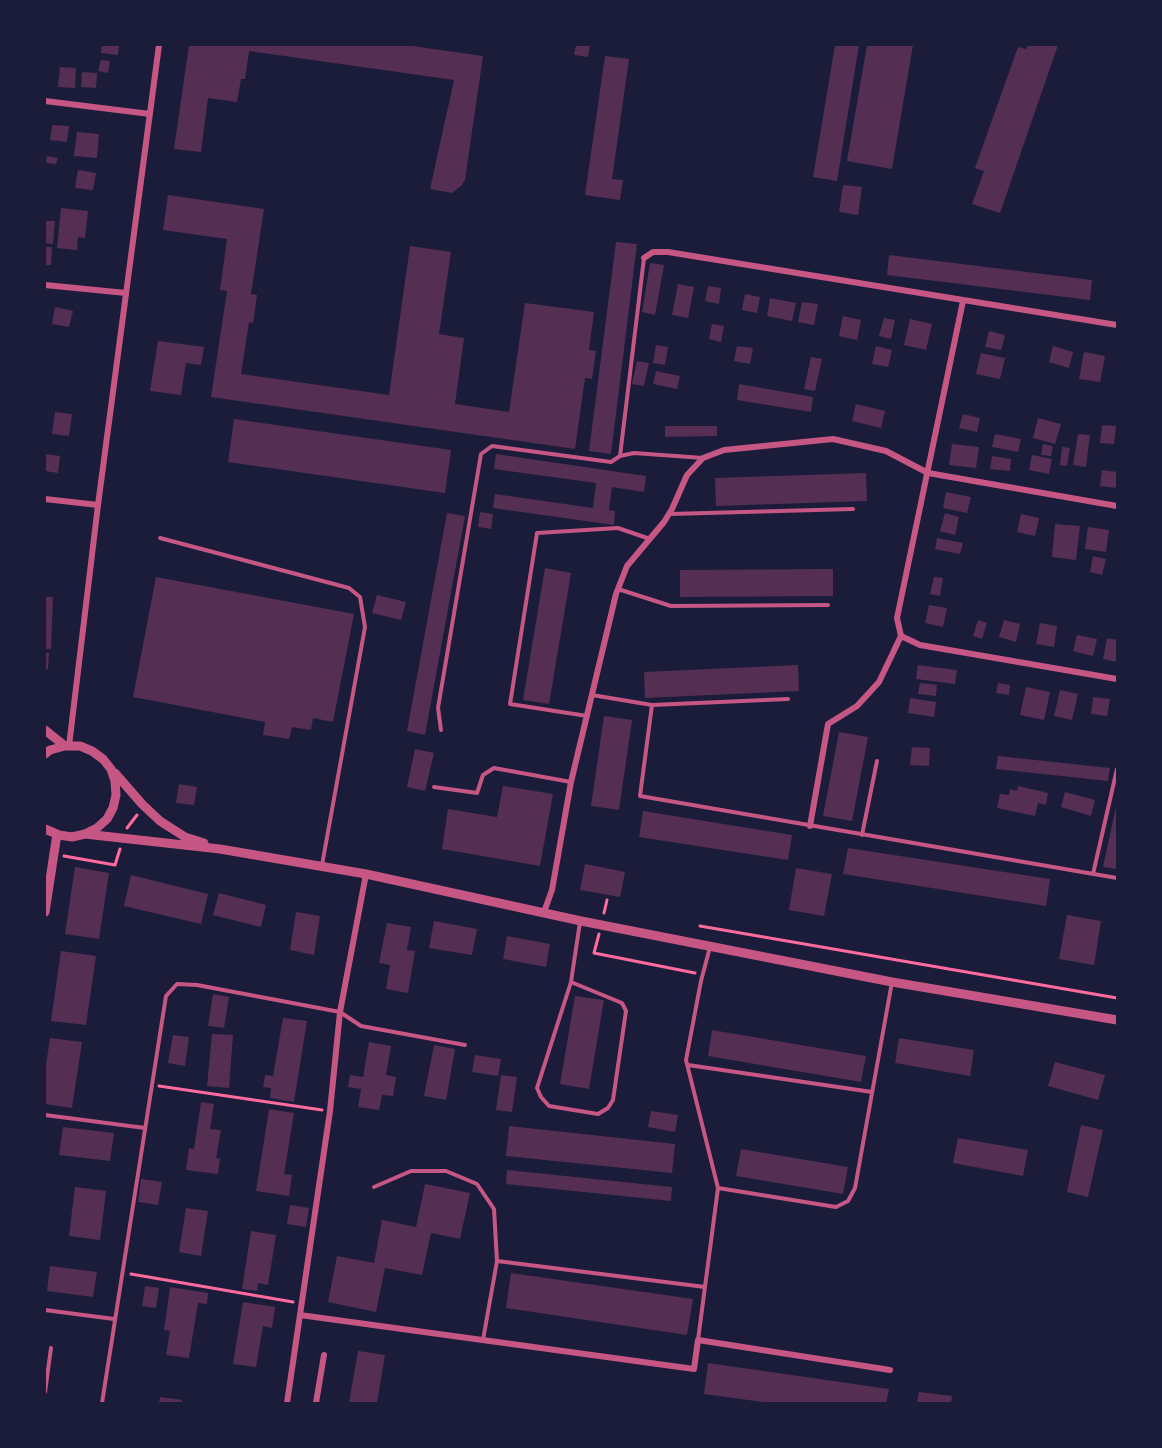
<!DOCTYPE html>
<style>
body{margin:0}
#map{position:relative;width:1162px;height:1448px;overflow:hidden;background:#1b1b3a;font-family:Inter,sans-serif}
canvas{display:block}
.frame{position:absolute;inset:0;border:46px solid #1b1b3a;pointer-events:none}
</style>
<div id="map">
<canvas width="1162" height="1448"></canvas>
<div class="frame"></div>
</div>
<script>
const c = document.querySelector('canvas').getContext('2d');
c.lineJoin = 'round';
function paint(path, color) { c.fillStyle = color; c.fill(path, 'evenodd'); }
const shape = rows => new Path2D(rows.map(r => 'M' + r).join(''));
function stroke(path, color, width, dash) { c.strokeStyle = color; c.lineWidth = width; c.lineCap = dash ? 'butt' : 'round'; c.setLineDash(dash || []); c.stroke(path); }
const building = shape([
 [102,45,119,45,118,55,101,53],
 [189,45,405,45,483,56,465,180,461,186,452,193,430,189,454,80,249,51,245,79,241,79,237,102,208,98,201,152,174,149],
 [576,45,590,45,588,57,574,55],
 [835,45,859,45,837,181,813,177],
 [867,45,913,45,892,169,847,161],
 [1028,45,1058,45,1000,213,972,204,984,171,975,168,1018,47,1026,49],
 [605,56,629,59,612,179,623,180,620,200,585,195],
 [101,60,110,61,108,73,98,71],
 [60,67,76,68,75,88,58,87],
 [82,72,97,73,96,88,81,87],
 [52,125,69,126,67,142,50,140],
 [77,132,99,134,97,158,74,156],
 [47,156,58,158,56,164,46,163],
 [78,170,96,173,93,190,75,188],
 [843,185,862,187,858,215,839,212],
 [168,195,264,209,251,294,257,295,253,323,249,322,241,374,389,395,410,246,451,252,439,334,464,338,455,404,509,412,525,303,594,312,589,350,596,351,592,379,585,378,575,449,211,397,227,291,220,290,227,239,163,230],
 [61,208,88,211,85,238,78,237,77,250,57,248],
 [45,221,55,221,53,244,45,243],
 [616,242,637,244,611,454,589,451],
 [45,247,52,247,51,265,45,265],
 [889,255,1092,280,1090,300,887,275],
 [650,263,664,265,655,315,642,312],
 [678,284,694,287,688,318,672,315],
 [708,286,721,288,719,304,705,301],
 [745,294,760,297,757,313,742,310],
 [770,298,796,303,792,321,767,316],
 [802,302,818,304,814,325,798,322],
 [55,307,73,311,69,327,52,324],
 [843,316,861,320,857,340,839,336],
 [884,318,895,320,891,339,879,336],
 [910,319,932,324,926,350,904,345],
 [712,324,724,326,721,342,709,339],
 [989,331,1005,335,1001,350,985,347],
 [158,341,204,347,201,365,186,363,181,395,150,391],
 [656,345,668,347,665,365,653,363],
 [737,346,753,348,750,364,734,361],
 [876,346,892,350,888,367,872,364],
 [1053,346,1073,352,1069,368,1049,362],
 [1084,352,1105,356,1100,382,1079,379],
 [981,353,1005,358,1000,379,976,374],
 [811,357,822,359,815,391,804,389],
 [637,361,649,363,644,386,632,384],
 [656,371,680,376,677,389,653,384],
 [739,384,813,397,811,412,737,400],
 [856,404,885,411,881,428,852,421],
 [55,412,72,414,69,436,52,434],
 [963,414,980,418,977,432,959,428],
 [1038,418,1061,424,1055,444,1033,438],
 [234,419,451,450,445,493,228,462],
 [1102,425,1116,426,1114,444,1100,443],
 [665,426,717,426,717,436,665,437],
 [995,434,1021,439,1018,452,992,447],
 [1078,434,1090,435,1086,467,1073,465],
 [952,444,979,447,976,468,949,465],
 [1043,444,1053,446,1051,456,1041,455],
 [1062,447,1070,448,1067,466,1060,465],
 [45,454,60,456,58,473,45,471],
 [496,454,646,476,644,492,612,487,609,510,615,511,614,525,493,508,495,494,593,508,596,483,494,469],
 [1032,455,1052,459,1049,474,1029,470],
 [992,456,1011,459,1010,471,990,469],
 [1102,470,1117,472,1117,488,1100,486],
 [866,473,867,501,716,506,715,478],
 [946,492,971,497,967,513,943,508],
 [480,512,493,514,491,529,478,527],
 [447,513,465,516,425,735,407,731],
 [945,513,959,517,955,535,940,531],
 [1021,514,1039,518,1035,536,1017,532],
 [1055,524,1080,526,1076,560,1052,557],
 [1088,527,1109,530,1106,552,1085,549],
 [937,538,963,543,960,554,935,549],
 [1093,556,1106,559,1102,575,1090,572],
 [545,568,571,573,549,704,523,700],
 [833,569,833,596,680,597,680,570],
 [156,577,354,614,333,722,313,718,311,730,292,727,289,739,263,735,265,722,133,697],
 [934,577,943,578,940,596,930,594],
 [377,595,406,602,401,620,372,613],
 [45,597,53,597,51,649,45,649],
 [929,605,947,608,943,627,925,623],
 [978,620,987,623,982,639,973,636],
 [1004,620,1020,624,1016,642,999,637],
 [1040,623,1057,626,1054,647,1036,644],
 [1077,635,1097,639,1093,656,1073,651],
 [1107,638,1117,640,1117,662,1103,659],
 [45,653,49,653,48,669,45,669],
 [798,665,799,691,645,698,644,672],
 [918,665,957,670,955,684,916,679],
 [920,683,937,685,936,696,918,694],
 [998,683,1010,685,1009,695,996,693],
 [1026,687,1050,692,1044,720,1020,715],
 [1060,690,1078,694,1072,720,1054,716],
 [1093,697,1110,699,1107,716,1091,714],
 [910,698,936,702,934,717,908,713],
 [604,716,632,720,619,810,591,806],
 [839,732,868,737,852,821,823,816],
 [912,747,930,748,929,766,910,765],
 [415,749,434,753,425,791,407,787],
 [998,756,1110,768,1108,781,996,769],
 [179,784,197,787,194,805,176,803],
 [503,786,553,794,540,866,442,849,448,809,497,817],
 [1018,786,1048,793,1046,805,1038,803,1035,816,997,808,1000,794,1009,795,1010,789,1017,791],
 [1065,792,1095,800,1091,816,1061,807],
 [1116,807,1117,807,1117,869,1103,867],
 [643,811,792,835,788,860,639,837],
 [848,848,1050,879,1046,906,843,874],
 [585,864,625,872,620,897,580,890],
 [75,867,109,873,99,939,65,934],
 [796,868,832,874,824,916,789,910],
 [131,875,208,894,201,924,124,906],
 [219,893,266,905,261,927,213,915],
 [296,912,320,916,314,955,290,950],
 [1067,915,1101,921,1094,965,1059,959],
 [434,921,477,929,472,955,429,948],
 [387,923,411,927,407,950,415,951,408,993,386,989,390,965,379,963],
 [507,936,550,944,546,967,503,959],
 [61,951,96,956,86,1025,51,1021],
 [213,994,229,997,224,1028,208,1026],
 [575,996,604,1000,589,1089,560,1084],
 [283,1018,307,1021,294,1102,270,1098,271,1088,263,1087,265,1075,273,1076],
 [712,1030,866,1056,861,1082,708,1056],
 [212,1034,233,1035,229,1088,207,1086],
 [173,1035,189,1037,185,1066,168,1063],
 [50,1038,82,1042,72,1108,45,1104,45,1072],
 [899,1038,974,1050,970,1076,895,1063],
 [369,1042,391,1046,386,1075,396,1077,393,1096,382,1095,379,1110,358,1107,361,1089,348,1087,350,1075,363,1077],
 [434,1045,455,1049,446,1100,424,1096],
 [475,1055,501,1059,498,1076,472,1072],
 [1055,1062,1105,1075,1098,1100,1048,1086],
 [501,1075,517,1077,512,1112,496,1110],
 [201,1102,214,1104,210,1129,221,1130,216,1158,220,1159,218,1174,186,1170,189,1148,194,1149],
 [269,1109,294,1113,284,1174,292,1175,289,1196,256,1191],
 [651,1111,678,1115,675,1132,648,1127],
 [1081,1125,1103,1130,1088,1197,1067,1192],
 [509,1126,675,1144,672,1173,506,1156],
 [63,1127,114,1133,110,1161,59,1155],
 [958,1138,1028,1150,1023,1176,953,1163],
 [741,1149,848,1167,843,1194,736,1176],
 [507,1170,672,1187,671,1201,506,1184],
 [141,1179,162,1182,158,1205,138,1202],
 [425,1184,470,1193,460,1239,431,1233,422,1275,385,1268,376,1312,328,1302,337,1256,374,1263,382,1220,416,1227],
 [75,1187,106,1191,100,1240,69,1236],
 [290,1205,309,1208,306,1227,287,1224],
 [186,1208,208,1211,201,1256,179,1252],
 [251,1231,276,1235,268,1285,258,1283,257,1291,242,1289],
 [50,1266,97,1272,93,1297,47,1291],
 [511,1273,693,1299,687,1335,506,1308],
 [145,1286,159,1288,156,1308,142,1306],
 [170,1287,208,1293,207,1304,198,1303,189,1358,166,1355,170,1331,164,1330],
 [243,1302,275,1307,272,1328,263,1326,256,1367,233,1364],
 [358,1351,385,1355,377,1403,349,1403],
 [708,1363,889,1389,886,1403,770,1403,704,1394],
 [919,1392,952,1396,951,1403,917,1403],
 [160,1397,182,1400,182,1403,159,1403]
]);
const path = shape([
 [127,828,137,815],
 [64,856,115,865,120,849],
 [604,913,607,900],
 [700,926,1117,998],
 [599,934,594,953,695,973],
 [159,1086,322,1110],
 [131,1274,293,1302]
]);
const service = shape([
 [620,456,634,453,703,458],
 [670,514,853,509],
 [160,538,349,588,360,597,365,627,322,865],
 [618,589,671,606,828,605],
 [592,695,652,705,640,796,1117,878],
 [652,705,788,699],
 [587,716,510,704,537,533,618,528,650,539],
 [441,730,438,708,481,454,492,446,611,462,620,456,644,258],
 [434,787,477,793,483,775,494,768,571,782],
 [862,835,877,761],
 [1093,874,1117,769],
 [571,982,622,1003,626,1011,613,1100,608,1108,598,1114,549,1106,541,1097,537,1088,571,982,580,922],
 [688,1065,872,1092],
 [45,1115,145,1128],
 [374,1187,411,1171,446,1171,477,1184,494,1209,497,1261],
 [718,1188,836,1207,848,1201,855,1188,892,982],
 [45,1310,114,1319],
 [483,1340,497,1261,705,1287],
 [698,1340,718,1188,686,1060,701,981,710,947],
 [45,1392,51,1348],
 [102,1403,166,996,177,984,197,985,340,1012,361,1026,465,1045]
]);
const minor = shape([
 [45,101,150,114],
 [644,258,653,252,668,252,1117,325],
 [45,285,126,293],
 [45,499,98,505],
 [901,636,920,645,1117,679],
 [69,746,98,505,159,45],
 [810,826,828,724,857,706,879,682,901,636,897,618,963,301],
 [544,912,552,890,571,782,616,594,627,566,664,522,672,509,687,475,703,458,724,450,833,439,886,451,928,473,1117,506],
 [300,1315,694,1369,698,1340,890,1370],
 [287,1403,330,1111,340,1012,366,874],
 [316,1403,324,1355]
]);
const tertiary = shape([
 [45,730,65,746],
 [45,754,50,750,65,746,80,746,92,751,103,759,111,769,115,781,116,795,113,808,107,819,97,828,85,834,72,837,59,835,45,829],
 [115,773,142,804,160,821,185,837,204,843],
 [85,834,220,849,366,874,581,921,892,982,1117,1020],
 [45,912,57,834]
]);
paint(building, '#542f53');
stroke(path, '#ff6b9d', 3);
stroke(service, '#c65784', 4);
stroke(minor, '#c65784', 6);
stroke(tertiary, '#c65784', 9);
</script>
